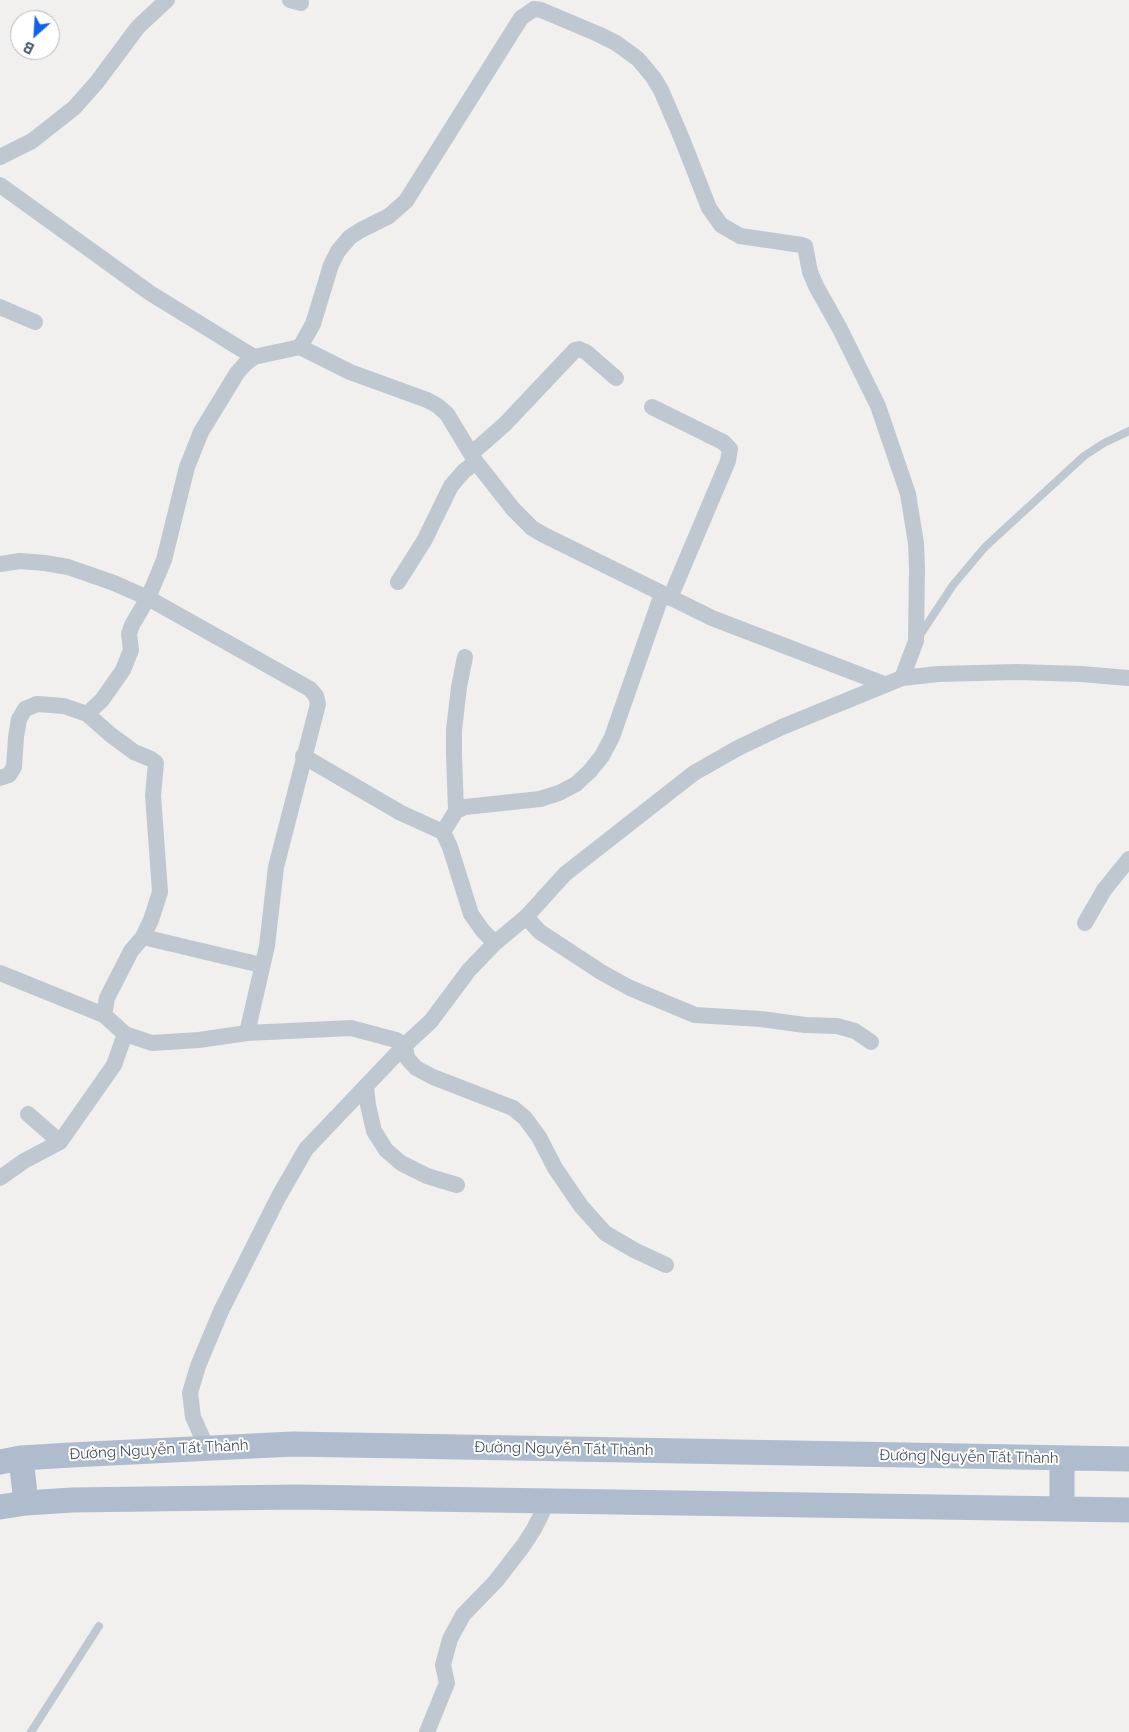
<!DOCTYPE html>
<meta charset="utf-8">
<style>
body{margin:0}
#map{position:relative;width:1129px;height:1732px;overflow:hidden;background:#f2efef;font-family:Raleway,sans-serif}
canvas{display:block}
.north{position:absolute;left:10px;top:10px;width:50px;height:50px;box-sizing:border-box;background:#fff;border:1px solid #b5b9be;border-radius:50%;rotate:206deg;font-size:14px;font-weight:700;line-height:20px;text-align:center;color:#46515d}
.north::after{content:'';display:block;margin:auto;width:18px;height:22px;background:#1563e5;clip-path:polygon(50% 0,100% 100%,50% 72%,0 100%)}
</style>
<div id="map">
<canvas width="1129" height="1732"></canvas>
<div class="north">B</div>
</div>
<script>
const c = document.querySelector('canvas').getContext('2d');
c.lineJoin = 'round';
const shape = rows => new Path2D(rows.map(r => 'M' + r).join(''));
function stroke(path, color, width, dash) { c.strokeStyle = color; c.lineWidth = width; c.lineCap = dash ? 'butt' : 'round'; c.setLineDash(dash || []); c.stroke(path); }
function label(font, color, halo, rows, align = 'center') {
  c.font = font + ' Raleway,sans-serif'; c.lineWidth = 4; c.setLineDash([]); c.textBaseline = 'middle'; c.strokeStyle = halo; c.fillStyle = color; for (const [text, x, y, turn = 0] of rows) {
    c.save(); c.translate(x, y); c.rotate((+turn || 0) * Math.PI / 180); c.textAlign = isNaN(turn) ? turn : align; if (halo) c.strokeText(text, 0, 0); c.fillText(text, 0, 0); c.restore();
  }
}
const lane = shape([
 [920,635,953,585,985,547,1084,456,1104,443,1129,431],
 [31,1732,99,1626]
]);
const street = shape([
 [290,0,301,3],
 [0,157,32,141,74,108,97,82,138,27,167,0],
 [0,185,150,293,254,357],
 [0,307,35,322],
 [300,347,313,324,331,265,338,251,350,237,361,230,389,216,406,201,521,18,534,9,541,10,598,34,616,43,638,59,653,77,661,90,682,139,709,208,721,225,740,236,802,245,805,246,810,272,816,286,840,329,878,406,908,494,916,543,917,568,916,641,902,678],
 [652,407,723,442,730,449,728,461,670,598],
 [471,454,505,424,575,350,579,349,586,352,616,378],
 [0,564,20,561,45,563,68,567,114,583,148,598,310,689,316,696,318,704,276,867,267,946,247,1033],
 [398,582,424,541,451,486,464,471,476,462],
 [87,714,102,700,123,670,131,650,129,634,132,625,148,598,164,560,187,467,201,432,237,373,245,364,254,357,300,347,350,372,427,400,438,406,447,414,476,462,513,509,532,528,544,535,712,618,884,684],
 [303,756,401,813,443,832,450,847,471,914,483,931,495,943],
 [0,778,9,775,14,767,16,737,19,719,25,709,37,704,64,706,87,714,111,735,134,752,151,759,156,763,153,795,160,892,151,920,143,937,131,951,107,998,104,1015],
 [456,811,454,755,454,730,459,687,465,657],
 [443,832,456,811,465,807,540,799,559,793,576,784,590,771,602,756,612,737,662,594],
 [526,917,540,932,601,972,630,988,695,1015,761,1019,805,1025,837,1026,855,1031,871,1042],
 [1085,923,1104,890,1129,859],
 [143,937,261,965],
 [0,973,104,1015,125,1034,152,1043,199,1040,247,1033,351,1028,396,1040,405,1045,407,1058,416,1068,433,1077,513,1108,525,1118,539,1137,555,1168,581,1206,605,1233,634,1250,666,1265],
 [366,1087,368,1105,374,1131,386,1150,401,1163,427,1176,457,1185],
 [28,1114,60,1142],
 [0,1178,24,1161,60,1142,114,1065,125,1034],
 [207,1448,193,1417,190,1393,198,1366,221,1311,279,1196,306,1149,405,1045,431,1021,469,970,495,943,526,917,565,874,694,773,738,748,782,727,902,678,938,674,1017,672,1081,674,1129,678],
 [427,1732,447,1683,443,1665,450,1639,463,1615,496,1581,523,1546,534,1529,548,1501]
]);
const primary = shape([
 [21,1458,26,1503],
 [0,1462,21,1458,71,1455,293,1444,1129,1459],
 [0,1507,26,1503,72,1500,296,1497,1129,1510],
 [1062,1509,1062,1458]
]);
const streetNames = [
 ["Đường Nguyễn Tất Thành",564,1449,1],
 ["Đường Nguyễn Tất Thành",159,1450,-3],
 ["Đường Nguyễn Tất Thành",969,1457,1]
];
stroke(lane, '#bfc8d1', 8);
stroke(street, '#bfc8d1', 16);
stroke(primary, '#aebcce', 25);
label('15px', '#46515d', '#fff', streetNames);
</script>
